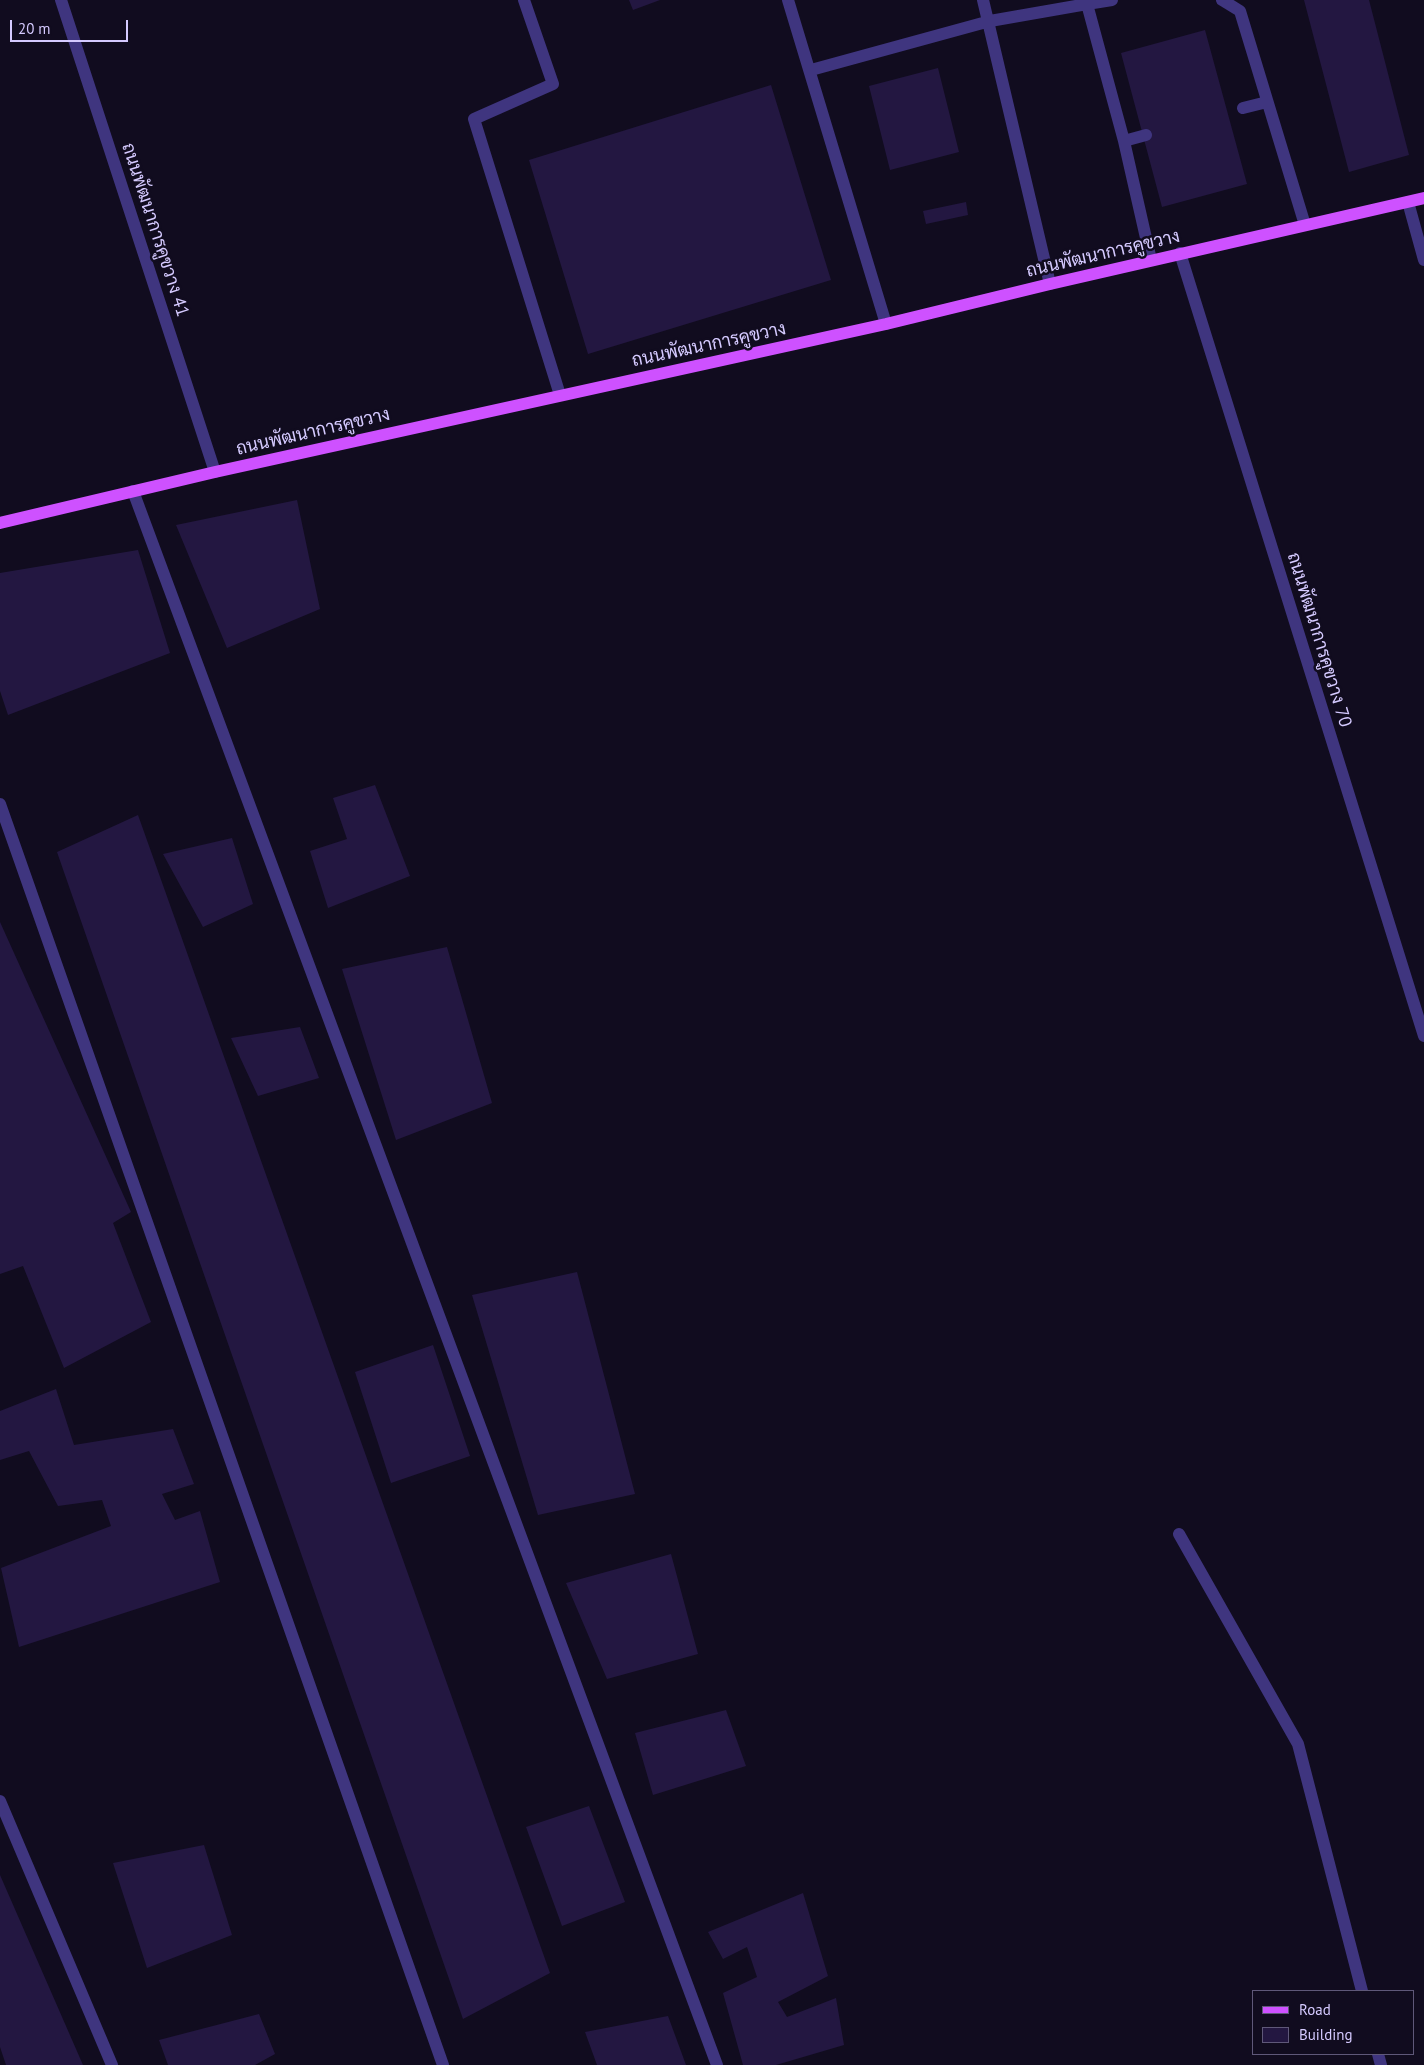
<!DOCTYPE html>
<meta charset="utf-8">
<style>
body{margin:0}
#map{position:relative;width:1424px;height:2065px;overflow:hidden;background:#110c1f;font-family:"PT Sans",sans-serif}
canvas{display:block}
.legend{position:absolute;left:1252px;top:1990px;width:162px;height:65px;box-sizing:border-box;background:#110c1f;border:1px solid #5f5879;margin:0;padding:6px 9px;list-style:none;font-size:15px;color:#d5caff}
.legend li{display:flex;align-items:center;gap:10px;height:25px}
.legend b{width:25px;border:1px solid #5f5879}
.scale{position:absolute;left:10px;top:20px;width:118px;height:22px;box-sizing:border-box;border:2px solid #d5caff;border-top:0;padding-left:6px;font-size:15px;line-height:18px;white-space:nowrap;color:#d5caff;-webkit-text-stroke:4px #110c1f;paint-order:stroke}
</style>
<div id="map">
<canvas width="1424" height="2065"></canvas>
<ul class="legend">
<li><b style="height:6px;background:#ce51ff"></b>Road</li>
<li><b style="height:14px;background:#231741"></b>Building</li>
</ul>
<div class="scale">20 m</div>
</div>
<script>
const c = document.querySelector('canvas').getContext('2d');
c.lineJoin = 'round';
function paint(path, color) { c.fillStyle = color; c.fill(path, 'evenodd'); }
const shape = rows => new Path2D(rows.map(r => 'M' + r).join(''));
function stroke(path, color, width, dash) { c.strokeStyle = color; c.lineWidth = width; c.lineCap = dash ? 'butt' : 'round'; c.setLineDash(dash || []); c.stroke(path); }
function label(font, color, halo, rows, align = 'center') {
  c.font = font + ' "PT Sans",Sarabun,sans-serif'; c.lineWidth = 5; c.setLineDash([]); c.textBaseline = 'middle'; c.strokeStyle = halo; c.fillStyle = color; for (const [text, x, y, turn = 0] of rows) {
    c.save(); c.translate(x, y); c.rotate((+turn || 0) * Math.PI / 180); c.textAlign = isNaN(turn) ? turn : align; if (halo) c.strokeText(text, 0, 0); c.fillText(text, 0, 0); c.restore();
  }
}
const building = shape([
 [629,0,660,0,633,10],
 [1304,0,1369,0,1409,155,1349,172],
 [1205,30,1247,184,1162,207,1121,53],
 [938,68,959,152,890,170,869,86],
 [771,85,831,280,588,354,529,160],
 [966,202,968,215,926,224,923,211],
 [297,500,320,609,227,648,176,525],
 [138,550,170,653,8,715,0,691,0,573],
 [375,785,410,876,328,908,310,851,347,839,333,798],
 [138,815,550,1973,463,2019,57,852],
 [232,838,253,904,203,927,163,854],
 [0,922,131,1212,113,1223,151,1322,64,1368,23,1266,0,1274],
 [447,947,492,1103,396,1140,342,969],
 [300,1027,319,1078,258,1096,231,1038],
 [577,1272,635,1494,538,1515,472,1295],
 [433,1345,470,1456,391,1483,355,1372],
 [56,1389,74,1445,173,1429,194,1484,162,1494,175,1520,200,1511,220,1582,19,1647,1,1568,111,1526,102,1500,58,1506,29,1451,0,1460,0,1411],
 [671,1554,698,1654,607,1679,566,1583],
 [726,1710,746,1766,653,1795,635,1733],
 [589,1806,625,1902,562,1926,526,1827],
 [204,1845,232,1935,147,1968,113,1863],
 [0,1875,83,2065,6,2065,0,2047],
 [803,1893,828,1976,778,2002,787,2017,836,1998,844,2045,776,2065,743,2065,723,1993,757,1977,747,1947,723,1959,708,1932],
 [259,2014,275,2054,255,2065,168,2065,159,2040],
 [668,2016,686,2065,597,2065,585,2032]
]);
const service = shape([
 [788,0,886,324],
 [983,0,1050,284],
 [1112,0,1087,4,1124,141,1151,260],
 [1222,0,1240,11,1305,225],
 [811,70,990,21,1087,4],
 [1243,108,1267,102],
 [1124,141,1146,135],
 [1408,202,1424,260],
 [133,491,717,2065],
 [0,1801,112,2065]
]);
const minor = shape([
 [61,0,215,472],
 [524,0,553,84,474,119,560,395],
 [1180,253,1424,1036],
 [0,804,443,2065],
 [1179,1534,1298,1744,1362,1991],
 [1378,2054,1381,2065]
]);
const primary = shape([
 [0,523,215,472,886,324,1050,284,1424,198]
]);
const streetNames = [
 ["ถนนพัฒนาการคูขวาง 41",155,230,72],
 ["ถนนพัฒนาการคูขวาง",1103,254,-13],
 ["ถนนพัฒนาการคูขวาง",709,345,-12],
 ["ถนนพัฒนาการคูขวาง",313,432,-13],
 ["ถนนพัฒนาการคูขวาง 70",1319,640,73]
];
paint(building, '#231741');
stroke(service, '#3f357f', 12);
stroke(minor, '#3f357f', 12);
stroke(primary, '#ce51ff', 12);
label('18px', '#d5caff', '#110c1f', streetNames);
</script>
